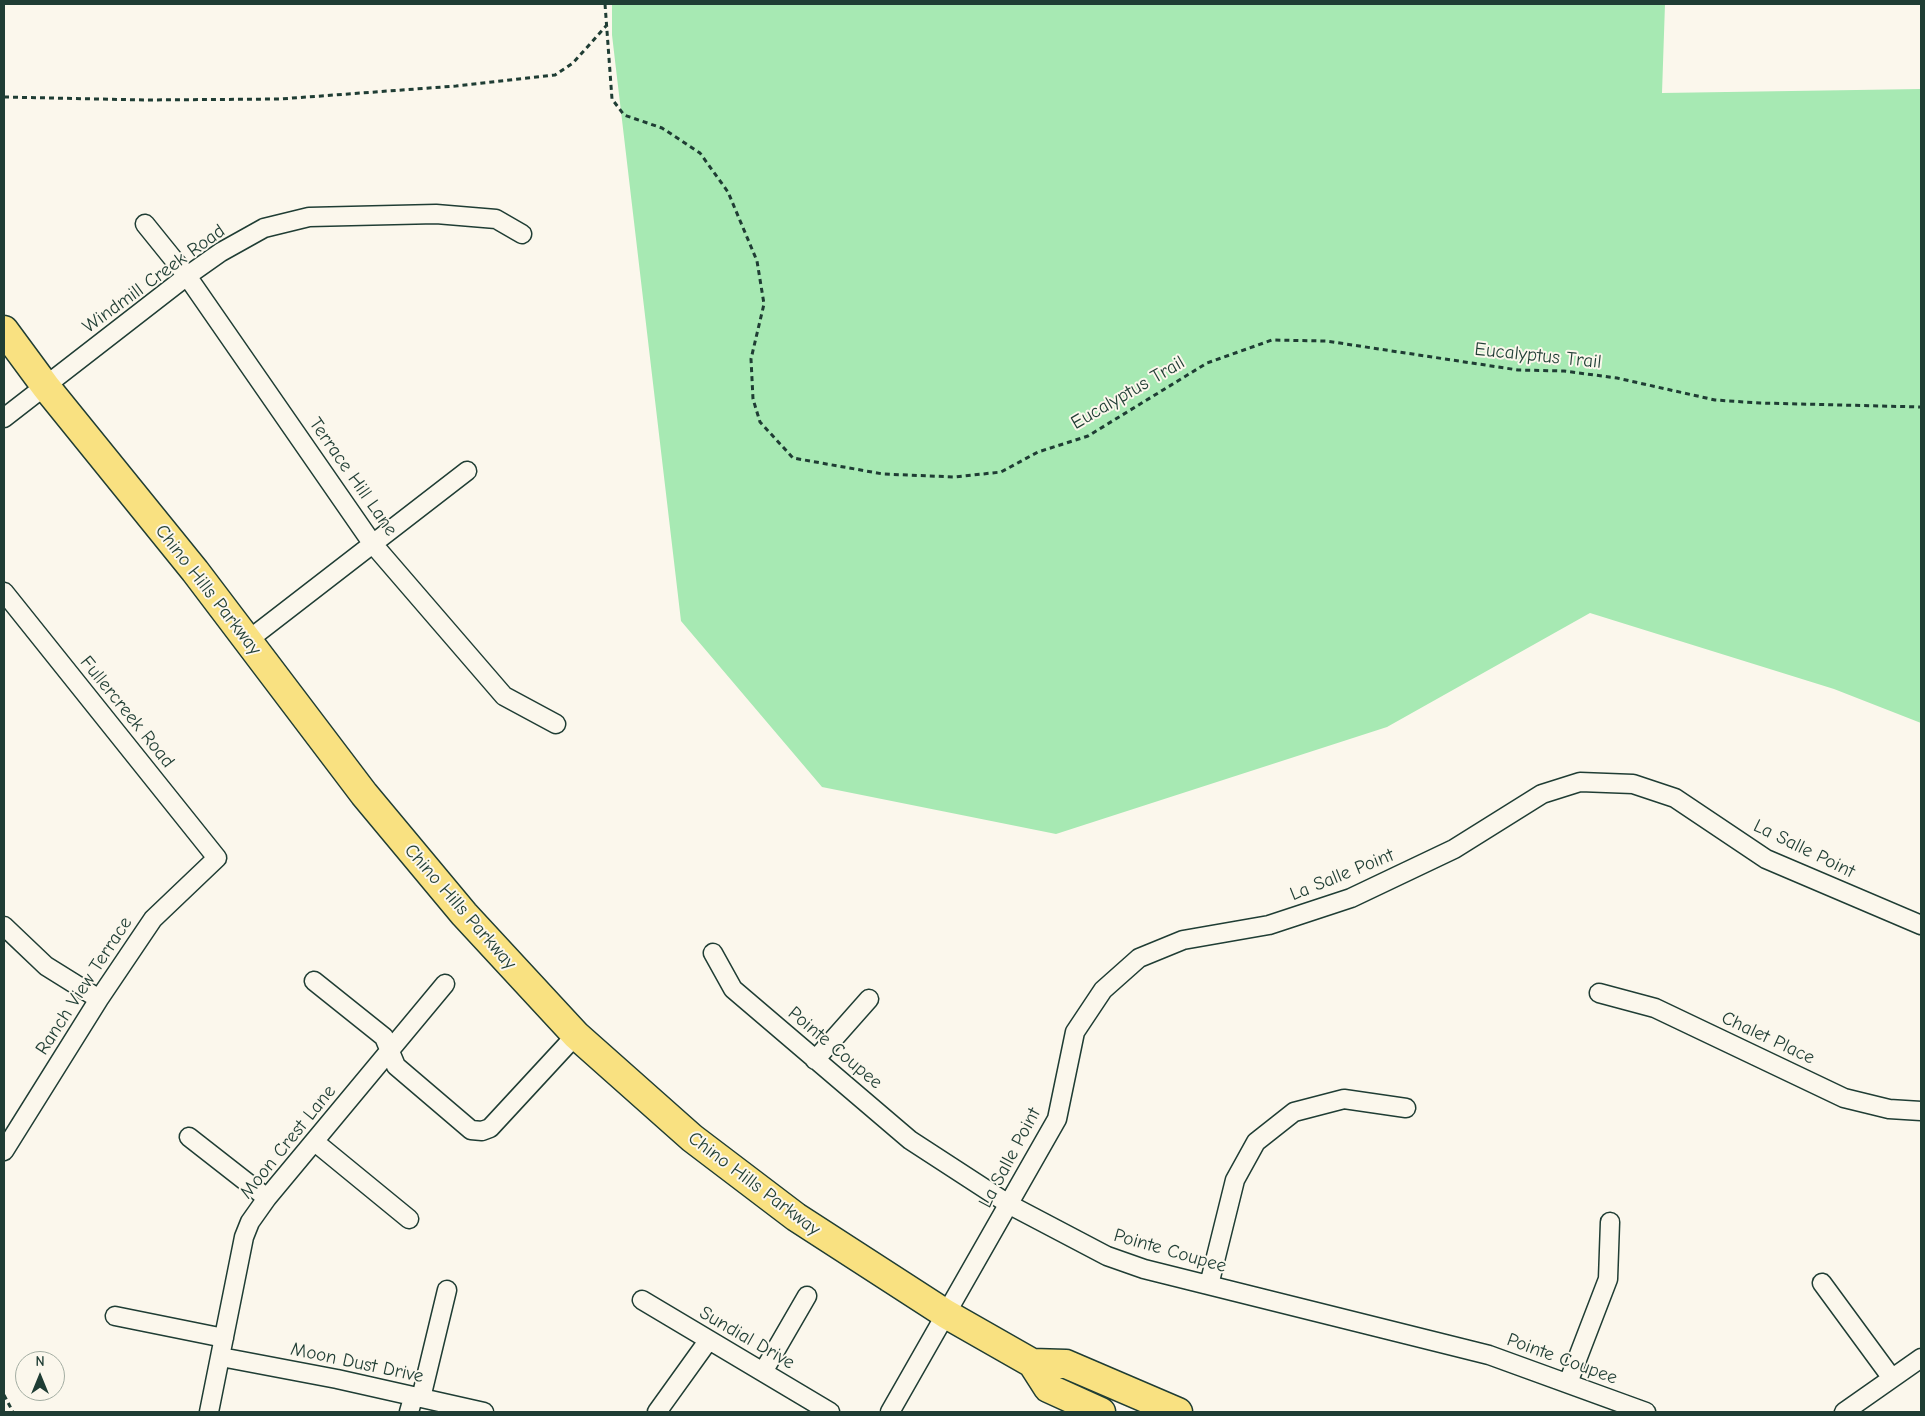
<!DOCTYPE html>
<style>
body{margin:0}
#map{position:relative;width:1925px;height:1416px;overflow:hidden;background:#fbf7ec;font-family:"Comic Neue",sans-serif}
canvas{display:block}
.frame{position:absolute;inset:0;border:5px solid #1f3d34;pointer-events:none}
.north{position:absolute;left:15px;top:1351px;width:50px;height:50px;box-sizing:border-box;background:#fbf7ec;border:1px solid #a3ada2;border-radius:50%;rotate:0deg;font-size:14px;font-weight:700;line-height:20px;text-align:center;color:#1f3d34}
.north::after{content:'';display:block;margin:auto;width:18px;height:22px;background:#1f3d34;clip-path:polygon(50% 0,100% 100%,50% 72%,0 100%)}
</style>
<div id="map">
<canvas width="1925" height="1416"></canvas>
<div class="frame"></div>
<div class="north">N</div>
</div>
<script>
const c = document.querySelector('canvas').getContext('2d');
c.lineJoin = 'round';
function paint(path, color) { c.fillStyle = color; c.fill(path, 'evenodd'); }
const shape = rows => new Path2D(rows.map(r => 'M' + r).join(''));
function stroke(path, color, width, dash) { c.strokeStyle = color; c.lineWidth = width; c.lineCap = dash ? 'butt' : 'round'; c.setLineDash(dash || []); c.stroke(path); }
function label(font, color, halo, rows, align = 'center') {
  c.font = font + ' "Comic Neue",sans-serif'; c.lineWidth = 4; c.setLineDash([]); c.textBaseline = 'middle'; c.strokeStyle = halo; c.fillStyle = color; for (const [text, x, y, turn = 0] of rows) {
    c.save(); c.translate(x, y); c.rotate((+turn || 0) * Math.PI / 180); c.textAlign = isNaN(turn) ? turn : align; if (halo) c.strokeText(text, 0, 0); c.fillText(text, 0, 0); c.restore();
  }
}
const green = shape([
 [612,4,1665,4,1662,93,1921,89,1921,723,1834,689,1590,613,1387,727,1056,834,822,787,681,621,612,35]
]);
const path = shape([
 [605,4,612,99,624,115,662,128,700,153,728,192,757,261,764,304,751,359,753,399,760,422,793,458,883,474,955,477,1001,472,1038,452,1088,436,1207,363,1272,340,1326,341,1518,370,1564,371,1617,378,1715,400,1760,403,1921,407],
 [4,97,145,100,280,99,456,86,555,75,573,63,606,26],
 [4,1395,13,1412]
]);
const minor = shape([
 [145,224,187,276,372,543,504,696,556,724],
 [4,418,187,276,221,252,264,228,309,217,436,214,496,219,522,234],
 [4,592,217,858,153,919,99,999,4,1151],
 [247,641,467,471],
 [4,926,46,966,99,999],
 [713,953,733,989,910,1140,1010,1205,1107,1256,1144,1269,1489,1355,1646,1412],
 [314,981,384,1037,396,1066,471,1130,482,1131,490,1128,576,1035],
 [1599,993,1655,1008,1844,1098,1889,1109,1921,1111],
 [815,1060,869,999],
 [189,1137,267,1198],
 [315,1142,409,1219],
 [1822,1283,1891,1377],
 [1209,1285,1235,1180,1256,1142,1294,1112,1344,1099,1406,1108],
 [642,1300,830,1412],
 [115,1316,224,1338],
 [221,1357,337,1379,484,1412],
 [763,1372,807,1296],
 [1568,1383,1608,1279,1610,1222],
 [421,1398,447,1290],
 [209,1412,244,1237,250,1222,267,1198,445,984],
 [409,1412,413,1398],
 [657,1412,708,1341],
 [890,1412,1057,1119,1075,1032,1103,990,1139,958,1183,940,1269,925,1351,898,1454,849,1542,794,1580,782,1633,784,1675,798,1766,859,1921,925],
 [1844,1412,1921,1358]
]);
const primary = shape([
 [4,330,46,387,195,571,364,794,464,914,576,1035,692,1138,796,1217,946,1314,1032,1363,1066,1364,1178,1412],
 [1032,1363,1048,1388,1101,1412]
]);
const streetNames = [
 ["Windmill Creek Road",154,279,-36],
 ["Eucalyptus Trail",1538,356,6],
 ["Eucalyptus Trail",1128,393,-30],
 ["Terrace Hill Lane",353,477,55],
 ["Chino Hills Parkway",208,590,52],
 ["Fullercreek Road",127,712,51],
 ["La Salle Point",1804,849,26],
 ["La Salle Point",1342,875,-22],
 ["Chino Hills Parkway",460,907,49],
 ["Ranch View Terrace",84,986,-57],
 ["Chalet Place",1768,1038,25],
 ["Pointe Coupee",835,1048,40],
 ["Moon Crest Lane",288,1142,-51],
 ["La Salle Point",1010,1158,-62],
 ["Chino Hills Parkway",754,1184,37],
 ["Pointe Coupee",1170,1251,16],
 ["Sundial Drive",747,1338,30],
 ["Pointe Coupee",1562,1359,20],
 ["Moon Dust Drive",357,1363,12]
];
paint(green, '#a7e9b3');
stroke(minor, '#1f3d34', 21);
stroke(primary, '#1f3d34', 31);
stroke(path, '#1f3d34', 3, [5, 4]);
stroke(minor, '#fbf7ec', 18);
stroke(primary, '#f9e181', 28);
label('19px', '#1f3d34', '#fbf7ec', streetNames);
</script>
